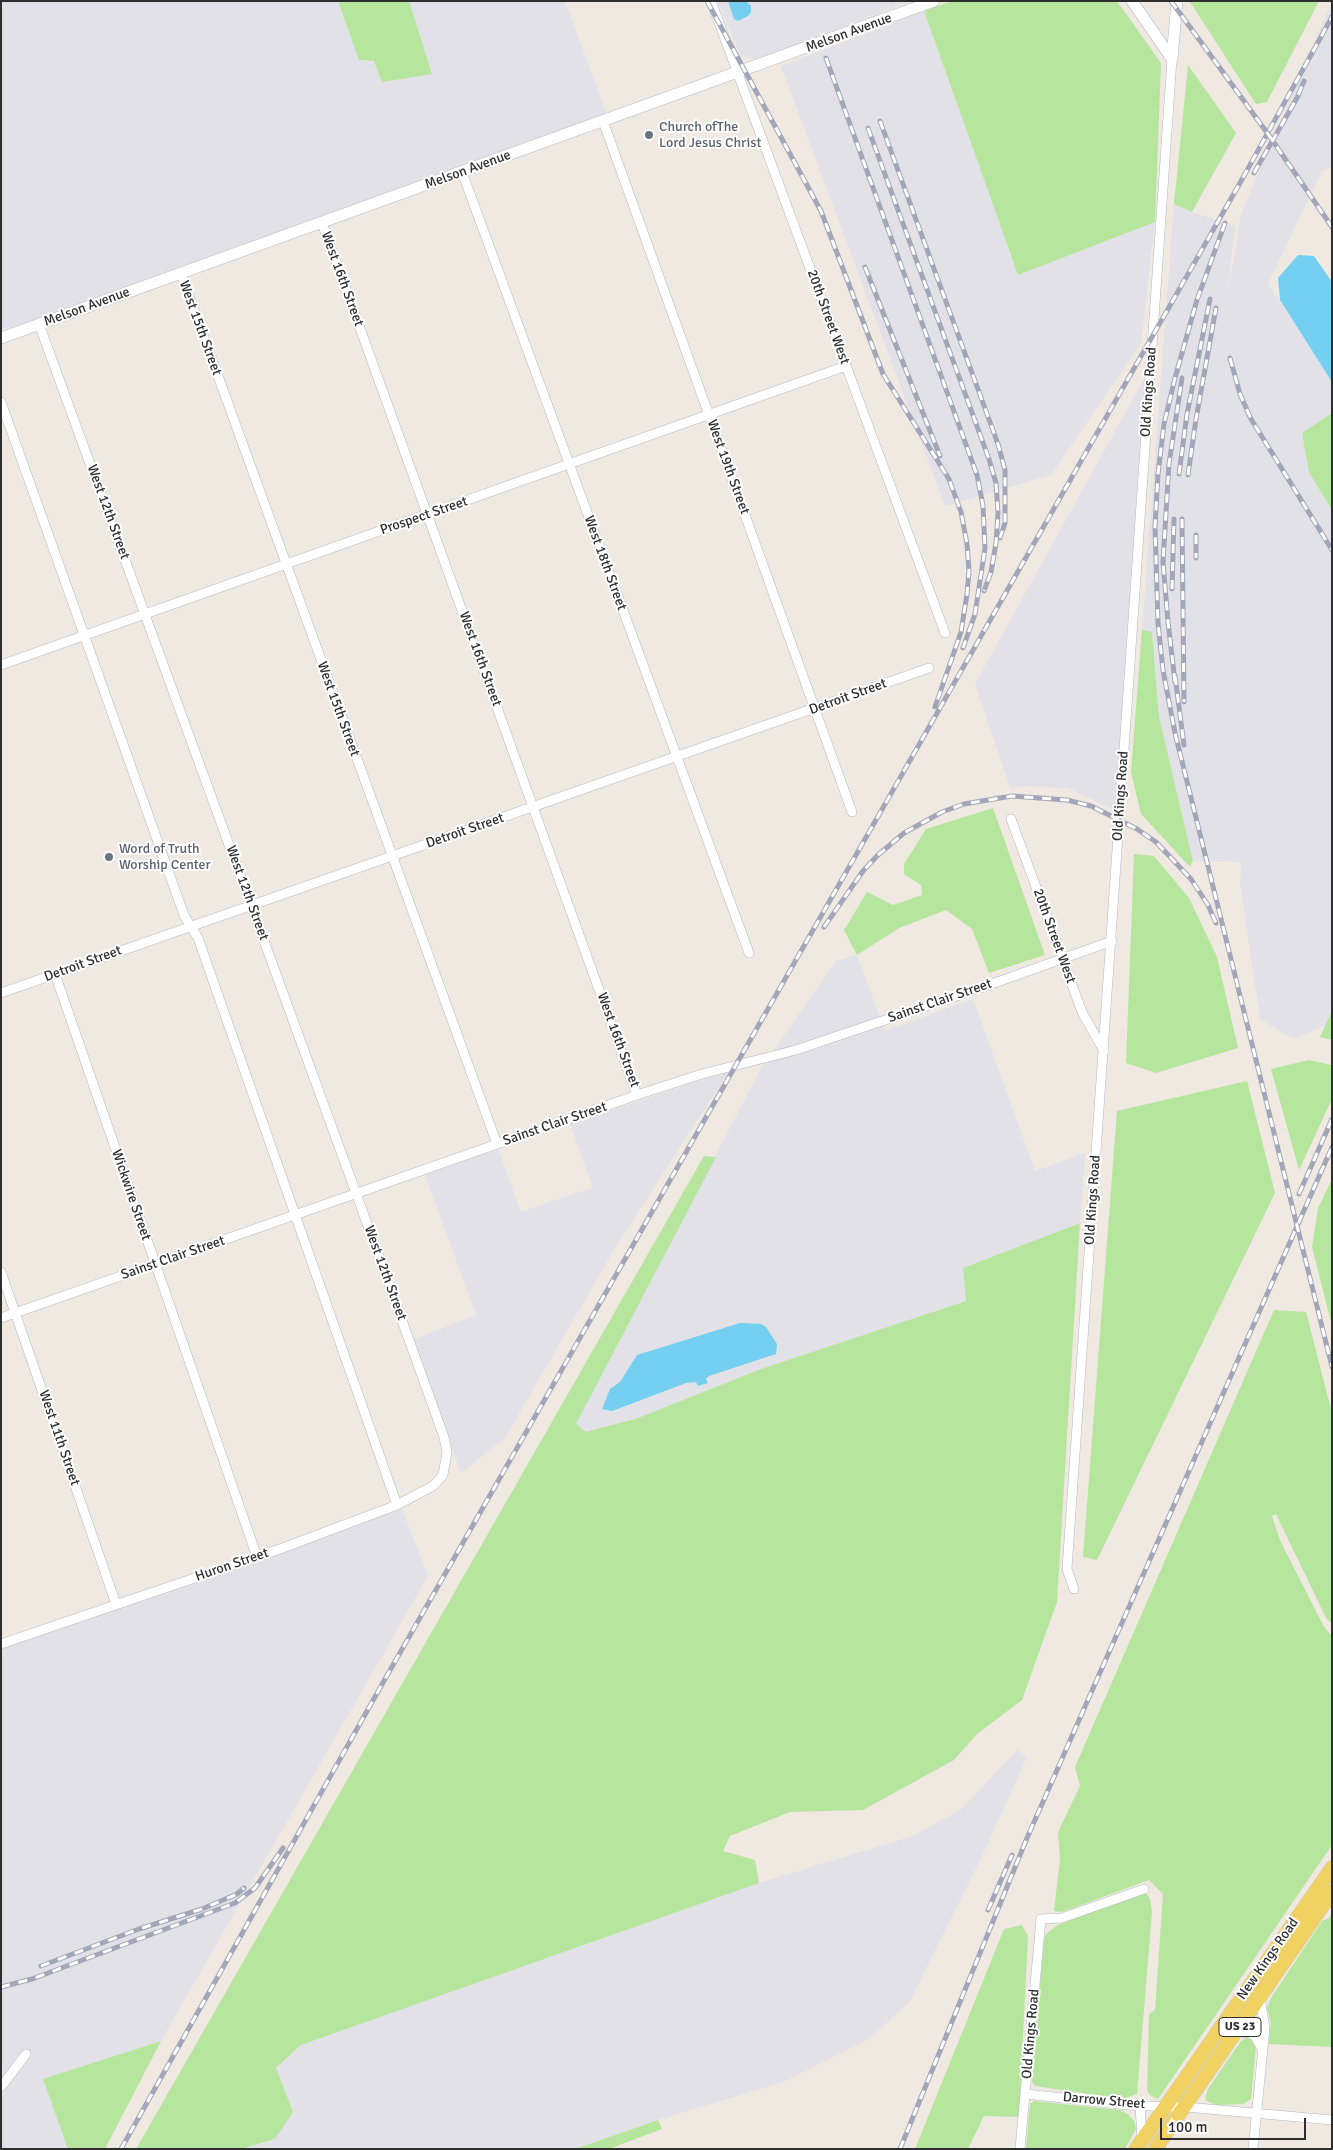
<!DOCTYPE html>
<style>
body{margin:0}
#map{position:relative;width:1333px;height:2150px;overflow:hidden;background:#efe9e1;font-family:Signika,sans-serif}
canvas{display:block}
.frame{position:absolute;inset:0;border:2px solid #2e2e2e;pointer-events:none}
.scale{position:absolute;left:1160px;top:2118px;width:146px;height:22px;box-sizing:border-box;border:2px solid #2e2e2e;border-top:0;padding-left:6px;font-size:15px;line-height:18px;white-space:nowrap;color:#2e2e2e;-webkit-text-stroke:4px #fff;paint-order:stroke}
</style>
<div id="map">
<canvas width="1333" height="2150"></canvas>
<div class="frame"></div>
<div class="scale">100 m</div>
</div>
<script>
const c = document.querySelector('canvas').getContext('2d');
c.lineJoin = 'round';
function paint(path, color) { c.fillStyle = color; c.fill(path, 'evenodd'); }
const shape = rows => new Path2D(rows.map(r => 'M' + r).join(''));
function stroke(path, color, width, dash) { c.strokeStyle = color; c.lineWidth = width; c.lineCap = dash ? 'butt' : 'round'; c.setLineDash(dash || []); c.stroke(path); }
function label(font, color, halo, rows, align = 'center') {
  c.font = font + ' Signika,sans-serif'; c.lineWidth = 4; c.setLineDash([]); c.textBaseline = 'middle'; c.strokeStyle = halo; c.fillStyle = color; for (const [text, x, y, turn = 0] of rows) {
    c.save(); c.translate(x, y); c.rotate((+turn || 0) * Math.PI / 180); c.textAlign = isNaN(turn) ? turn : align; if (halo) c.strokeText(text, 0, 0); c.fillText(text, 0, 0); c.restore();
  }
}
const industrial = shape([
 [1,1,338,1,359,60,374,61,432,74,409,1,565,1,607,115,34,321,1,330],
 [717,1,911,1,759,60,741,56],
 [1332,1,1332,167,1322,171,1268,284,1332,378,1332,1023,1293,1039,1260,1019,1240,883,1241,862,1193,861,1159,717,1152,633,1142,630,1174,204,1192,212,1235,226,1228,293,1241,214],
 [924,11,1018,275,1155,222,1141,343,1051,475,945,506,781,66],
 [1145,377,1116,811,1068,788,1026,786,1010,788,975,684],
 [857,955,885,1031,973,999,1035,1171,1085,1153,1080,1223,963,1268,966,1301,761,1369,638,1418,586,1432,576,1424,760,1070,836,961],
 [722,1073,728,1073,615,1248,505,1438,461,1473,413,1340,476,1315,425,1175,498,1149,521,1212,593,1188,570,1124],
 [402,1509,428,1576,161,2041,44,2079,68,2149,1,2149,1,1649],
 [1017,1750,1027,1757,984,1852,910,2001,869,2039,786,2081,658,2120,575,2149,241,2149,275,2139,276,2069,301,2045,759,1883,913,1836,963,1808]
]);
const green = shape([
 [338,1,409,1,432,74,382,82,374,61,359,60],
 [952,1,1117,1,1161,63,1155,222,1018,275,924,11],
 [1319,1,1267,102,1256,104,1190,2],
 [1188,65,1236,133,1192,212,1174,204],
 [1332,413,1332,510,1309,472,1302,433],
 [1142,630,1152,632,1159,717,1193,861,1190,867,1141,814,1131,772],
 [993,808,1045,955,989,973,972,929,946,910,899,928,857,955,844,930,867,892,893,905,922,895,921,885,904,874,904,864,926,829],
 [1134,854,1154,856,1189,898,1217,957,1238,1048,1156,1073,1126,1063],
 [1332,1011,1332,1040,1320,1037],
 [1309,1060,1331,1065,1332,1099,1299,1170,1271,1069],
 [1247,1081,1275,1193,1097,1560,1083,1557,1117,1111],
 [704,1156,716,1157,576,1424,586,1432,638,1418,761,1369,966,1301,963,1268,1080,1223,1057,1602,1022,1700,977,1734,954,1760,863,1810,790,1812,730,1836,723,1851,755,1860,759,1883,301,2045,276,2068,293,2112,275,2139,241,2149,136,2149],
 [1332,1179,1332,1326,1312,1247,1318,1208],
 [1274,1310,1306,1312,1332,1413,1332,1624,1326,1618,1276,1514,1272,1516,1280,1540,1324,1627,1332,1636,1332,1845,1158,2099,1150,2095,1147,2090,1149,2014,1155,2010,1163,1894,1149,1880,1062,1912,1054,1911,1060,1859,1058,1832,1080,1786,1075,1767],
 [1137,1894,1147,1894,1150,1899,1152,1912,1137,2094,1124,2099,1035,2086,1032,2082,1044,1939,1047,1933,1058,1925],
 [1332,1914,1332,2047,1268,2044,1271,2023,1267,2008,1271,1998,1322,1921,1329,1918],
 [1022,1925,1028,1936,1019,2117,984,2116,968,2149,915,2149,1004,1929],
 [1248,2037,1254,2041,1256,2046,1251,2099,1243,2104,1217,2105,1207,2101,1205,2099,1208,2089,1241,2041],
 [161,2041,105,2149,68,2149,43,2079],
 [1034,2101,1120,2110,1128,2114,1134,2121,1136,2129,1125,2149,1026,2149,1030,2104],
 [658,2120,662,2129,609,2149,575,2149]
]);
const water = shape([
 [728,1,746,1,751,6,751,12,748,16,738,21,734,19],
 [1298,255,1314,256,1332,282,1332,382,1280,300,1278,278],
 [740,1323,761,1324,766,1327,777,1344,776,1354,709,1376,706,1379,708,1383,698,1386,696,1382,686,1383,612,1411,602,1409,610,1389,620,1382,637,1355]
]);
const minor = shape([
 [711,1,945,633],
 [603,121,852,812],
 [462,172,749,953],
 [322,223,637,1095],
 [181,274,497,1144],
 [1,402,184,915,198,938,397,1505],
 [1,665,846,366],
 [1011,819,1082,1012,1104,1051],
 [55,974,257,1557],
 [1,993,929,668],
 [1,1272,116,1604],
 [1,1318,637,1095,702,1074,796,1050,986,986,1112,941],
 [1074,1589,1067,1569,1172,59],
 [1,1644,280,1549,397,1505,433,1486,443,1475,447,1452,444,1437,356,1193,39,324],
 [1234,2036,1241,2033,1248,2032,1255,2036,1262,2049],
 [1,2087,26,2054],
 [1026,2094,1127,2105,1197,2108,1332,2120],
 [1140,2105,1142,2140],
 [1020,2149,1041,1919,1062,1918,1144,1889],
 [1253,2149,1265,2028,1260,1998]
]);
const tertiary = shape([
 [1132,1,1172,59],
 [1172,59,1177,1],
 [1,338,934,1]
]);
const primary = shape([
 [1136,2149,1332,1868],
 [1155,2149,1332,1892]
]);
const rail = shape([
 [707,1,821,211,883,374,949,479,961,512,967,544,969,571,967,594,961,632,935,707],
 [1171,1,1268,134,1332,227],
 [826,58,977,475,983,506,985,548,975,614,963,648],
 [880,121,998,444,1005,470,1005,523,1000,538],
 [868,128,989,459,996,483,998,513,996,543,991,572,984,591],
 [1254,173,1297,98,1304,81],
 [1225,223,1197,300,1175,378,1164,424,1158,474,1155,527,1158,623,1163,670,1175,733,1332,1367],
 [865,267,940,456],
 [1230,358,1240,394,1251,419,1332,550],
 [1179,474,1187,414,1210,299],
 [1188,475,1196,419,1216,308],
 [1182,519,1184,702],
 [1196,535,1196,558],
 [1172,589,1174,519],
 [1175,676,1184,745],
 [1175,682,1168,622,1163,562,1169,464,1182,378],
 [824,927,863,871,878,855,904,833,942,812,964,804,1012,796,1067,800,1091,806,1137,829,1156,842,1191,879,1208,905,1216,923],
 [1299,1194,1332,1119],
 [988,1910,1012,1855],
 [41,1966,139,1929,202,1909,237,1894,244,1888],
 [1,1987,32,1979,235,1903,255,1888,283,1848],
 [121,2149,385,1679,1240,183,1332,17],
 [900,2149,1027,1838,1332,1147]
]);
const markers = [
 [649,135,5,"#6b7280"],
 [109,857,5,"#6b7280"]
];
const shields = [
 [1240,2027,42]
];
const shieldNames = [
 ["US 23",1240,2027]
];
const streetNames = [
 ["Melson Avenue",849,33,-20],
 ["Melson Avenue",468,170,-20],
 ["West 16th Street",342,279,70],
 ["Melson Avenue",87,307,-20],
 ["20th Street West",828,317,70],
 ["West 15th Street",200,328,70],
 ["Old Kings Road",1149,392,-86],
 ["West 19th Street",728,467,70],
 ["West 12th Street",108,512,70],
 ["Prospect Street",424,516,-19],
 ["West 18th Street",605,563,70],
 ["West 16th Street",480,659,70],
 ["Detroit Street",848,697,-20],
 ["West 15th Street",338,709,70],
 ["Old Kings Road",1121,796,-86],
 ["Detroit Street",465,831,-19],
 ["West 12th Street",247,893,70],
 ["20th Street West",1054,936,70],
 ["Detroit Street",83,964,-20],
 ["Sainst Clair Street",940,1001,-19],
 ["West 16th Street",618,1040,70],
 ["Sainst Clair Street",555,1124,-19],
 ["Wickwire Street",131,1195,71],
 ["Old Kings Road",1093,1200,-86],
 ["Sainst Clair Street",173,1258,-19],
 ["West 12th Street",385,1273,70],
 ["West 11th Street",59,1438,71],
 ["Huron Street",232,1565,-19],
 ["New Kings Road",1268,1959,-55],
 ["Old Kings Road",1031,2034,-85],
 ["Darrow Street",1104,2101,5]
];
const worshipNames = [
 ["Church ofThe",659,127],
 ["Lord Jesus Christ",659,143],
 ["Word of Truth",119,849],
 ["Worship Center",119,865]
];
paint(industrial, '#e3e1e8');
paint(green, '#b6e59e');
paint(water, '#75cff0');
stroke(minor, '#b4b7c1', 10);
stroke(tertiary, '#b4b7c1', 12);
stroke(primary, '#c9c9c9', 15);
stroke(minor, '#fff', 9);
stroke(tertiary, '#fff', 11);
stroke(primary, '#f2d163', 14);
stroke(rail, '#a3a6b8', 5);
stroke(rail, '#fff', 3, [9]);
for (const [x, y, r, color] of markers) { const dot = new Path2D(); dot.arc(x, y, r, 0, 2 * Math.PI); c.fillStyle = color; c.fill(dot); stroke(dot, '#fff', 2); }
for (const [x, y, w] of shields) { const box = new Path2D(); box.roundRect(x - w / 2, y - 9.5, w, 19, 4); c.fillStyle = '#fff'; c.fill(box); stroke(box, '#2e2e2e', 1); }
label('bold 12px', '#2e2e2e', null, shieldNames);
label('14px', '#2e2e2e', '#fff', streetNames);
label('14px', '#5b616d', '#fff', worshipNames, 'left');
</script>
